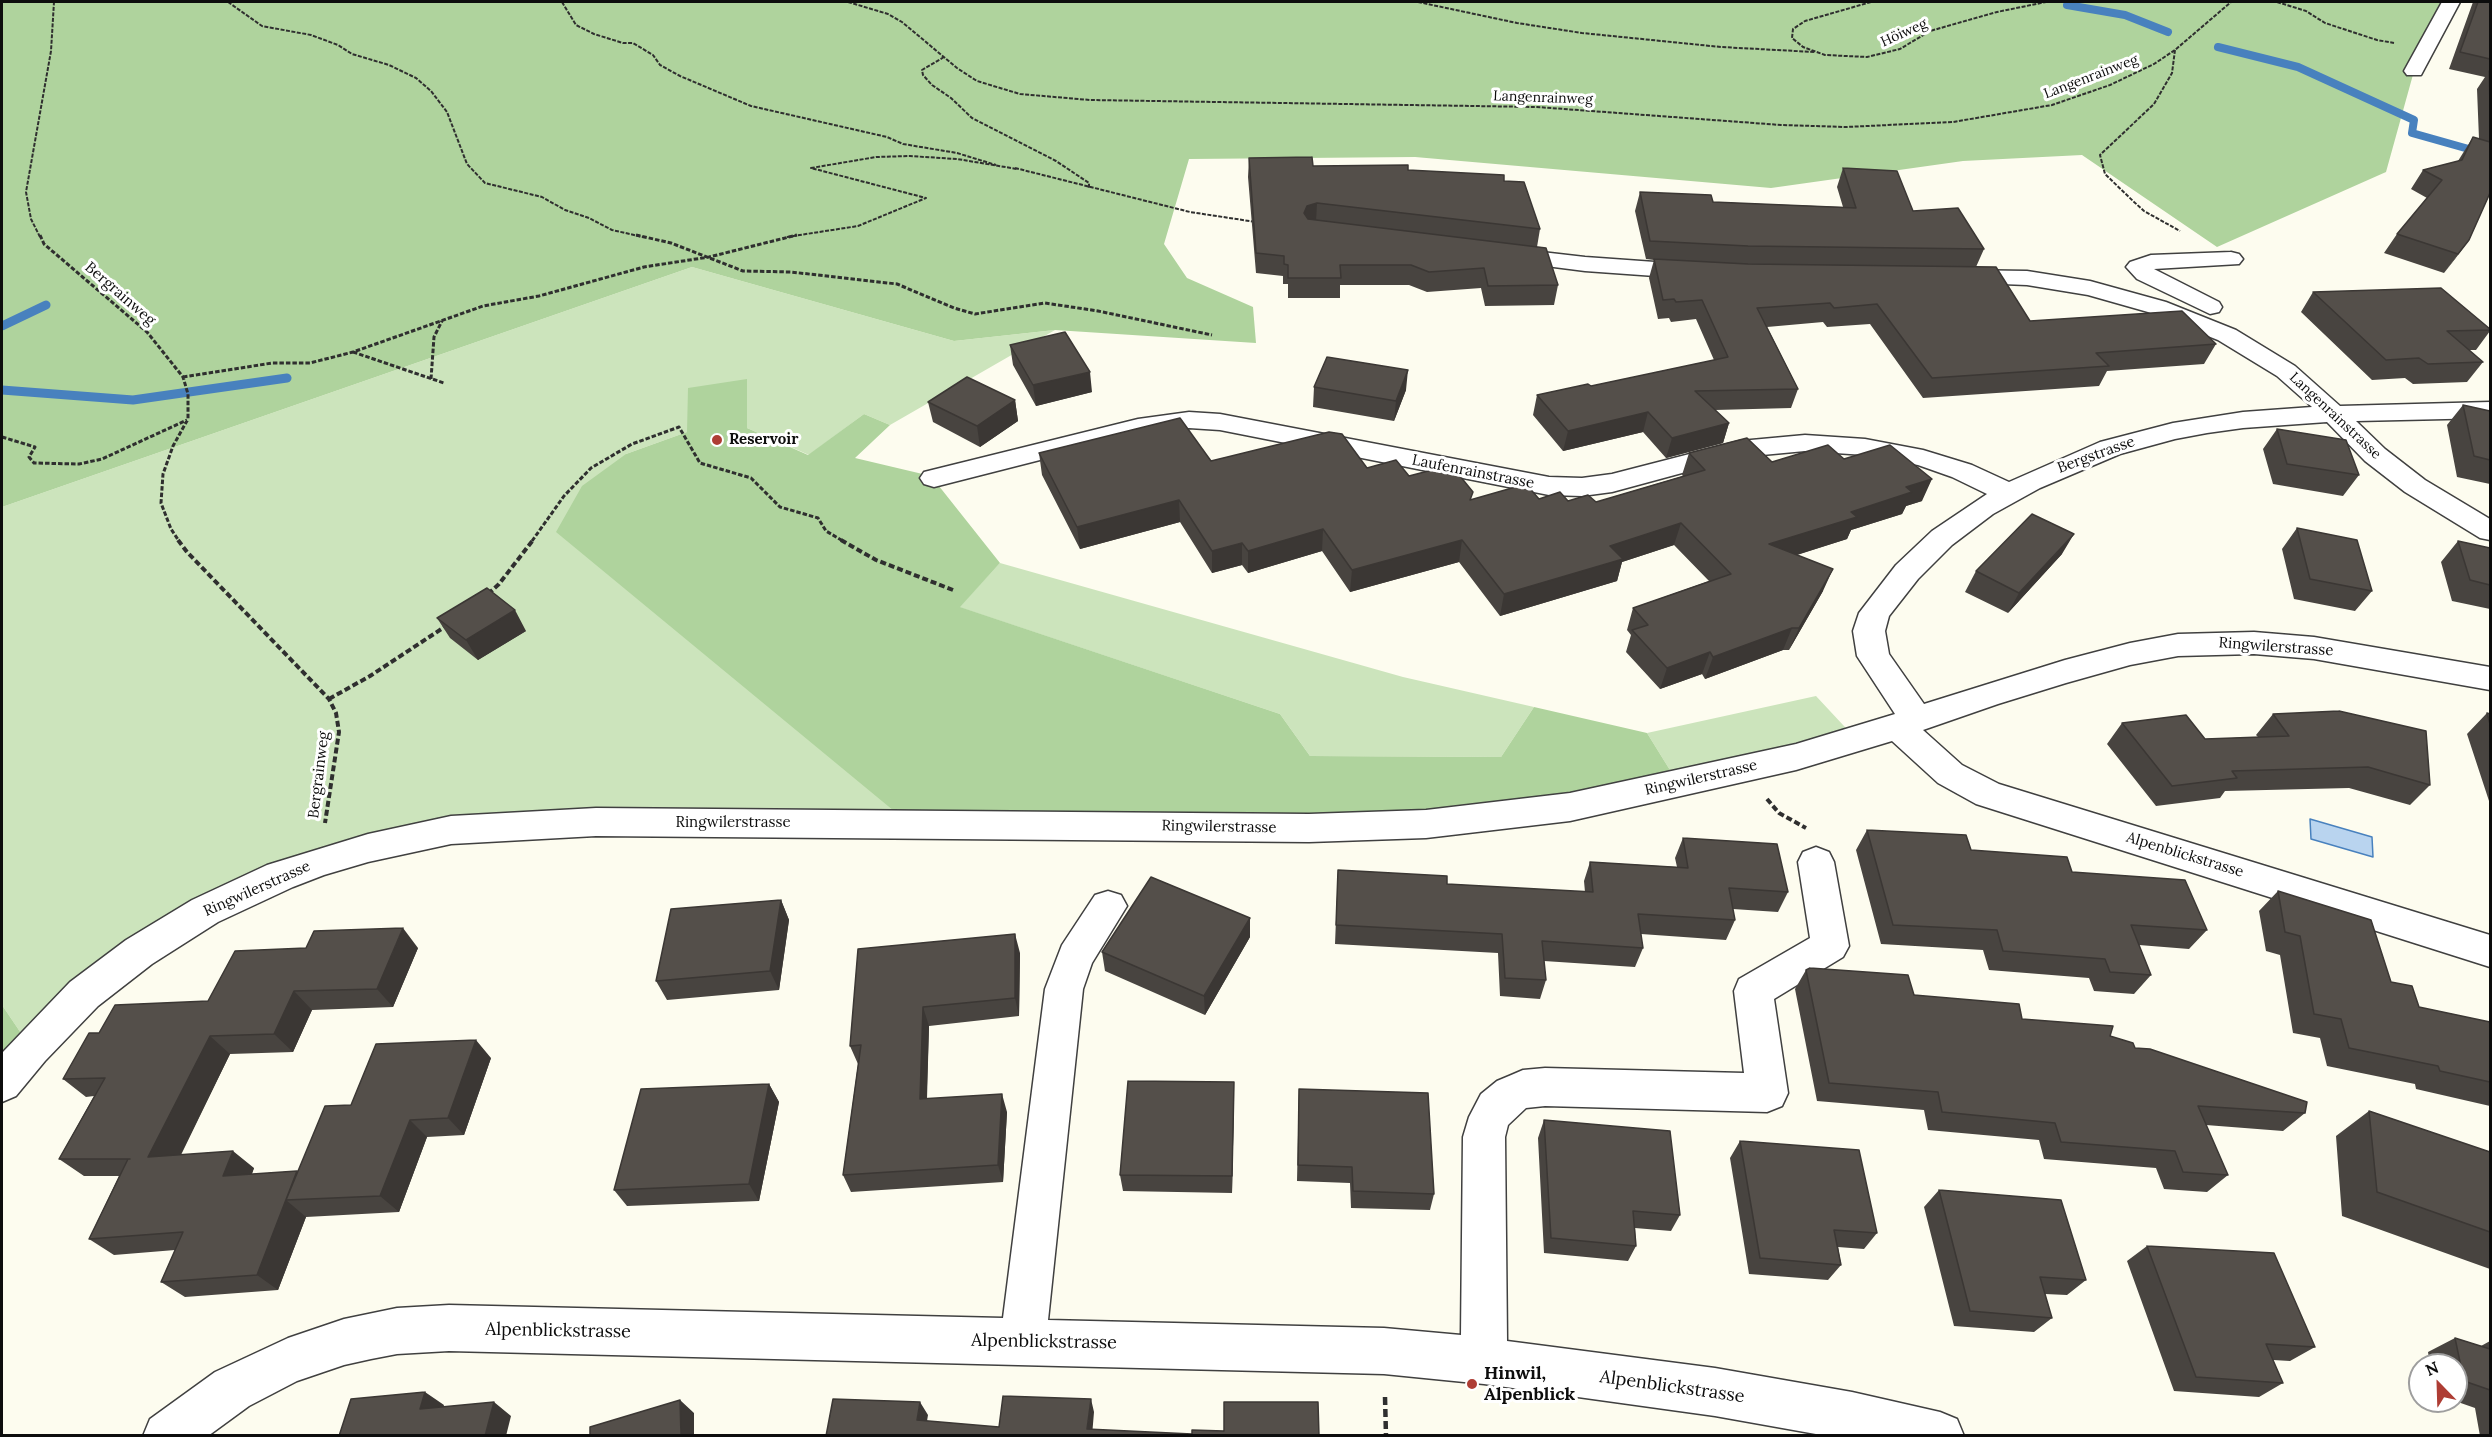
<!DOCTYPE html>
<meta charset="utf-8">
<style>
body{margin:0}
#map{position:relative;width:2492px;height:1437px;overflow:hidden;background:#fdfcef;font-family:Lora,serif}
canvas{display:block}
.frame{position:absolute;inset:0;border:3px solid #0d0d0d;pointer-events:none}
.north{position:absolute;left:2408px;top:1353px;width:60px;height:60px;box-sizing:border-box;background:#fff;border:2px solid #9e9e9e;border-radius:50%;rotate:337deg;font-size:16px;font-weight:700;line-height:24px;text-align:center;color:#0d0d0d}
.north::after{content:'';display:block;margin:auto;width:21px;height:27px;background:#ae3d34;clip-path:polygon(50% 0,100% 100%,50% 72%,0 100%)}
</style>
<div id="map">
<canvas width="2492" height="1437"></canvas>
<div class="frame"></div>
<div class="north">N</div>
</div>
<script>
const c = document.querySelector('canvas').getContext('2d');
c.lineJoin = 'round';
function paint(path, color) { c.fillStyle = color; c.fill(path, 'evenodd'); }
const shape = rows => new Path2D(rows.map(r => 'M' + r).join(''));
function stroke(path, color, width, dash) { c.strokeStyle = color; c.lineWidth = width; c.lineCap = dash ? 'butt' : 'round'; c.setLineDash(dash || []); c.stroke(path); }
function label(font, color, halo, rows, align = 'center') {
  c.font = font + ' Lora,serif'; c.lineWidth = 6; c.setLineDash([]); c.textBaseline = 'middle'; c.strokeStyle = halo; c.fillStyle = color; for (const [text, x, y, turn = 0] of rows) {
    c.save(); c.translate(x, y); c.rotate((+turn || 0) * Math.PI / 180); c.textAlign = isNaN(turn) ? turn : align; if (halo) c.strokeText(text, 0, 0); c.fillText(text, 0, 0); c.restore();
  }
}
const green = shape([
 [692,267,954,341,1055,330,890,425,864,414,809,455,747,428,687,432,626,454,911,825,493,826,243,892,31,1048,2,1005,2,507],
 [1000,563,1403,677,1534,707,1501,757,1310,756,1280,714,959,607],
 [1816,696,1857,740,1678,783,1647,733]
]);
const forest = shape([
 [2,2,2451,2,2414,71,2386,172,2217,247,2082,155,1963,161,1771,188,1415,157,1189,159,1164,244,1187,278,1253,307,1256,343,1055,330,954,341,692,267,2,507],
 [747,379,747,428,808,455,864,414,890,425,855,458,931,476,1000,563,960,607,1280,714,1310,756,1501,757,1534,707,1647,733,1678,783,1530,813,911,825,556,532,582,486,626,454,687,432,688,388],
 [2,1005,31,1048,2,1083]
]);
const water = shape([
 [2310,819,2372,837,2373,857,2311,839,2310,819]
]);
const streamFar1 = shape([
 [2067,5,2125,15,2168,32],
 [2218,47,2298,67,2414,120,2412,133,2490,155]
]);
const stream = shape([
 [2,326,46,305],
 [2,390,133,400,287,378]
]);
const pathFar3 = shape([
 [228,2,262,26,311,35,338,45,352,54,389,65,416,78,431,91,447,112,467,164,485,183,542,197,565,210,589,218,612,230,643,237],
 [562,2,576,25,594,34,623,43,633,43,653,55,660,65,680,76,751,106,887,137,903,144,957,153,996,165],
 [848,2,888,14,902,22,957,68,977,81,1020,94,1090,100,1537,107,1781,125,1846,127,1953,122,2052,105,2110,85,2154,64,2175,50,2231,2],
 [1418,2,1517,23,1582,33,1721,47,1814,52],
 [1871,2,1805,21,1793,29,1792,38,1803,47,1825,55,1867,57,1900,49,1930,31,1997,12,2046,2],
 [2277,2,2306,11,2325,23,2377,40,2394,43],
 [2175,50,2172,73,2154,104,2100,155,2105,174,2133,201,2144,211,2180,231],
 [944,57,922,70,923,75,932,85,951,98,972,118,1056,161,1089,183,1089,188],
 [1015,168,1190,212,1256,222],
 [40,237,31,219,26,192,51,51,54,2],
 [787,237,858,226,926,198,811,168,876,157,910,156,957,159,1017,169]
]);
const pathFar2 = shape([
 [40,235,44,244,147,332,183,377,188,394,188,419,173,446,163,474,161,503,171,529,179,541],
 [636,235,671,243,743,271,791,272,897,284,954,308,975,314,1045,303,1098,311,1212,335],
 [353,352,444,383],
 [183,377,272,363,310,363,353,352,483,306,539,296,644,267,709,257,797,235],
 [431,379,434,337,442,321],
 [2,437,35,447,29,457,34,463,79,464,102,459,187,420],
 [532,541,564,496,591,468,632,444,679,427,700,463,751,478,780,507,818,518,826,531,843,541]
]);
const pathFar1 = shape([
 [178,540,187,552,329,699,336,713,339,732,325,823],
 [841,540,876,560,953,590],
 [488,594,499,584,533,540],
 [329,699,370,676,446,626],
 [1767,799,1779,813,1806,828]
]);
const path = shape([
 [1385,1397,1386,1436]
]);
const minor = shape([
 [2442,2,2460,2,2421,75,2407,75,2404,71,2442,2],
 [1507,248,1585,257,1697,265,1705,267,1709,272,1705,277,1697,279,1585,271,1499,260,1495,255,1499,250,1507,248],
 [2231,252,2239,254,2243,259,2239,264,2154,269,2219,302,2222,307,2219,312,2210,314,2137,279,2126,267,2130,262,2151,255,2231,252],
 [1959,270,2027,271,2090,281,2166,302,2236,330,2295,366,2340,406,2490,402,2490,418,2356,421,2385,449,2425,480,2490,519,2490,540,2480,538,2405,492,2365,461,2327,422,2243,428,2207,433,2175,439,2120,454,2040,488,1993,514,1952,545,1918,579,1889,616,1885,631,1889,654,1924,704,2065,660,2130,643,2178,634,2254,632,2314,637,2490,667,2490,690,2314,659,2254,654,2178,656,2130,665,2066,683,1998,704,1923,730,1962,765,1999,784,2490,935,2490,967,1976,804,1938,783,1892,741,1796,770,1570,821,1426,838,1309,842,596,836,451,844,368,862,324,875,293,887,218,922,152,964,98,1006,45,1061,16,1096,2,1102,2,1053,70,982,126,940,192,900,267,865,368,834,451,816,596,808,1309,814,1426,810,1570,793,1796,744,1895,714,1857,656,1853,631,1859,613,1896,565,1932,531,1987,494,1952,477,1918,465,1865,455,1805,451,1741,457,1612,492,1582,496,1549,495,1220,430,1189,428,1138,435,934,487,924,484,920,478,924,472,1138,419,1189,412,1220,414,1549,477,1582,478,1612,474,1740,441,1805,435,1865,439,1923,450,1972,465,2009,482,2100,442,2173,423,2243,412,2312,407,2277,376,2218,340,2148,312,2088,295,2027,285,1951,282,1947,277,1951,272,1959,270],
 [1816,847,1829,852,1834,862,1849,946,1843,957,1774,999,1788,1093,1782,1106,1767,1112,1545,1106,1526,1108,1508,1125,1505,1137,1507,1341,1715,1368,1852,1392,1940,1412,1957,1419,1964,1436,1827,1436,1715,1416,1484,1384,1384,1374,449,1351,397,1354,371,1359,344,1365,297,1381,249,1406,208,1436,143,1436,150,1419,215,1372,288,1338,344,1319,397,1308,449,1305,1003,1318,1045,989,1062,945,1095,895,1108,891,1121,895,1127,906,1092,963,1083,989,1048,1320,1384,1328,1461,1335,1463,1137,1469,1117,1481,1094,1497,1081,1509,1076,1523,1070,1545,1068,1744,1073,1734,991,1739,979,1810,938,1798,862,1803,852,1816,847]
]);
const wall = shape([
 [2473,2,2490,2,2490,193,2469,240,2444,273,2384,253,2397,234,2427,198,2411,189,2423,170,2458,161,2473,137,2479,139,2477,89,2485,77,2449,69],
 [1249,158,1313,166,1408,170,1504,181,1540,229,1537,247,1558,285,1554,305,1485,306,1481,288,1427,292,1409,285,1340,285,1340,298,1288,298,1288,284,1283,284,1283,276,1256,273,1248,177],
 [1843,168,1913,211,1984,249,1976,267,2030,321,2216,344,2204,364,2107,371,2099,386,1923,398,1870,324,1827,327,1823,322,1767,327,1798,389,1791,408,1715,410,1729,423,1723,443,1666,458,1643,432,1563,451,1533,415,1537,395,1591,386,1714,360,1696,319,1671,322,1669,318,1658,319,1649,278,1654,260,1646,259,1635,211,1640,192,1713,202,1843,207,1837,187],
 [2313,292,2490,329,2490,331,2476,350,2469,350,2483,362,2467,382,2413,384,2405,378,2372,380,2301,312],
 [1010,345,1092,392,1036,406,1013,365],
 [1314,387,1406,390,1394,421,1313,407],
 [1015,400,1018,421,980,447,933,422,928,402],
 [2463,405,2490,411,2490,484,2457,477,2447,425],
 [2277,429,2359,475,2343,496,2273,484,2263,449],
 [1039,453,1367,468,1409,476,1471,500,1539,499,1596,502,1683,476,1682,475,1689,453,1772,462,1844,459,1922,501,1906,506,1902,514,1851,530,1847,539,1797,555,1823,591,1789,650,1783,650,1705,679,1702,674,1660,689,1626,652,1631,635,1627,630,1633,608,1709,581,1674,545,1622,562,1617,581,1500,616,1459,562,1350,592,1322,551,1248,573,1242,565,1212,573,1180,522,1080,549,1042,475],
 [2297,528,2372,591,2355,611,2294,599,2282,549],
 [2458,541,2490,548,2490,609,2452,601,2441,562],
 [2062,554,2008,613,1965,592,1976,571],
 [437,618,526,631,478,660,450,638],
 [2487,713,2490,714,2490,804,2467,734],
 [2273,714,2430,785,2410,805,2349,788,2225,791,2220,798,2156,806,2107,744,2122,723,2205,739,2258,737,2256,735],
 [1867,830,1971,850,2207,930,2189,949,2139,945,2151,975,2134,994,2094,991,2089,978,1989,970,1983,950,1881,944,1856,850],
 [1683,838,1788,892,1778,912,1733,909,1735,920,1726,940,1641,934,1643,948,1635,967,1544,961,1546,980,1540,999,1500,996,1498,953,1335,944,1338,870,1447,884,1585,892,1584,881,1590,862,1677,867,1675,858],
 [2278,891,2391,982,2419,1007,2490,1022,2490,1106,2416,1089,2415,1084,2327,1066,2320,1038,2293,1033,2280,955,2266,951,2259,911],
 [781,900,789,920,779,990,667,1000,656,981],
 [1250,918,1250,937,1205,1015,1105,971,1102,952],
 [418,948,393,1007,312,1010,293,1052,230,1054,181,1155,254,1168,252,1174,298,1171,351,1105,491,1058,464,1135,427,1137,399,1212,306,1217,278,1290,185,1297,161,1282,175,1250,114,1255,89,1239,119,1176,84,1176,59,1159,94,1096,86,1097,63,1079,99,1033,208,1001],
 [1020,953,1019,1016,929,1026,927,1099,1007,1112,1003,1182,851,1192,843,1175,858,1064,850,1046],
 [1806,970,2022,1019,2110,1036,2135,1048,2305,1113,2283,1131,2206,1125,2228,1175,2207,1192,2164,1189,2156,1168,2044,1159,2039,1140,1928,1130,1924,1110,1817,1101,1795,989],
 [769,1084,779,1102,759,1201,627,1206,614,1190],
 [1299,1089,1434,1194,1430,1210,1351,1208,1350,1183,1297,1181],
 [1234,1100,1232,1193,1123,1191,1120,1175],
 [2369,1111,2490,1152,2490,1269,2342,1216,2336,1136],
 [1544,1120,1680,1215,1671,1231,1635,1228,1636,1246,1628,1261,1544,1253,1538,1138],
 [1740,1141,1877,1233,1864,1249,1838,1247,1841,1265,1828,1280,1749,1274,1730,1158],
 [1939,1190,2086,1280,2067,1295,2045,1294,2052,1318,2034,1332,1954,1326,1924,1207],
 [2147,1246,2315,1347,2290,1361,2273,1360,2283,1383,2259,1397,2174,1391,2127,1261],
 [2455,1338,2481,1346,2490,1341,2490,1436,2480,1436,2475,1408,2455,1401,2456,1365,2430,1365,2428,1352]
]);
const shadedWall = shape([
 [1317,203,1316,222,1306,225,1304,213,1307,206],
 [2469,240,2455,259,2444,273,2458,254],
 [1408,370,1406,390,1394,421,1396,401],
 [1090,372,1092,392,1036,406,1033,385],
 [1015,400,1018,421,980,447,977,426],
 [1648,412,1643,432,1563,451,1568,431],
 [1729,423,1723,443,1666,458,1672,438],
 [1932,479,1922,501,1906,506,1902,514,1851,530,1847,539,1761,566,1769,544,1851,512,1906,487],
 [1179,500,1180,522,1080,549,1077,527],
 [1681,523,1674,545,1622,562,1617,581,1500,616,1504,594,1610,546],
 [1323,529,1322,551,1248,573,1248,551],
 [2074,534,2062,554,2008,613,2019,593],
 [1462,540,1459,562,1350,592,1352,570],
 [1242,543,1242,565,1212,573,1212,551],
 [1833,569,1823,591,1789,650,1799,628],
 [515,610,526,631,478,660,466,640],
 [1792,628,1783,650,1705,679,1713,657],
 [1710,652,1702,674,1660,689,1667,668],
 [781,900,789,920,779,990,770,971],
 [1250,918,1250,937,1205,1015,1204,996],
 [403,928,418,948,393,1007,377,989],
 [1015,934,1020,953,1019,1016,1015,998],
 [294,991,312,1010,293,1052,274,1034],
 [923,1007,929,1026,926,1117,920,1099],
 [210,1036,230,1054,171,1174,148,1157],
 [476,1040,491,1058,464,1135,448,1118],
 [1234,1082,1234,1100,1232,1193,1232,1176],
 [769,1084,779,1102,759,1201,749,1184],
 [1002,1094,1007,1112,1003,1182,998,1165],
 [410,1120,427,1137,399,1212,380,1196],
 [233,1151,254,1168,244,1193,223,1176],
 [297,1171,317,1187,286,1200,306,1217,278,1290,257,1275],
 [425,1392,444,1405,440,1422,420,1409],
 [1091,1399,1094,1412,1092,1436,1087,1429],
 [680,1400,694,1413,694,1436,681,1436],
 [494,1402,511,1416,506,1436,485,1436],
 [920,1402,928,1415,925,1433,917,1420]
]);
const building = shape([
 [2478,2,2490,2,2490,59,2460,52,2478,2],
 [2489,71,2490,71,2490,103,2489,71],
 [2473,137,2490,142,2490,193,2469,240,2458,254,2397,234,2442,180,2423,170,2462,160,2473,137],
 [1312,157,1313,166,1408,165,1408,170,1504,175,1504,181,1524,182,1540,229,1317,203,1307,206,1304,213,1308,219,1546,248,1558,285,1488,286,1484,268,1429,272,1411,265,1340,265,1341,278,1288,278,1288,265,1284,264,1284,256,1256,253,1249,158,1312,157],
 [1843,168,1897,171,1913,211,1958,208,1984,249,1748,246,1650,241,1640,192,1711,195,1713,202,1856,208,1843,168],
 [1654,259,1748,264,1996,267,2030,321,2182,311,2216,344,2096,353,2109,366,1932,378,1877,304,1834,308,1830,303,1757,308,1798,389,1695,391,1729,423,1672,438,1648,412,1568,431,1537,395,1588,384,1591,386,1728,357,1702,300,1676,302,1674,299,1663,300,1654,259],
 [2441,288,2490,329,2490,330,2447,331,2483,362,2428,364,2419,358,2386,360,2313,292,2441,288],
 [1065,332,1090,372,1033,385,1010,345,1065,332],
 [1327,357,1408,370,1396,401,1314,387,1327,357],
 [967,377,1015,400,977,426,928,402,967,377],
 [2463,405,2490,411,2490,460,2474,456,2463,405],
 [1180,418,1211,461,1329,432,1342,434,1367,468,1396,460,1409,476,1451,465,1473,492,1470,500,1526,484,1539,499,1560,492,1568,501,1588,495,1596,502,1705,470,1689,453,1747,438,1772,462,1828,445,1844,459,1890,445,1932,479,1906,487,1912,492,1851,512,1857,517,1769,544,1833,569,1799,628,1792,628,1713,657,1710,652,1667,668,1632,630,1648,625,1633,608,1731,574,1681,523,1610,546,1623,559,1504,594,1462,540,1352,570,1323,529,1248,551,1242,543,1212,551,1179,500,1077,527,1039,453,1180,418],
 [2277,429,2346,440,2359,475,2287,464,2277,429],
 [2032,514,2074,534,2019,593,1976,571,2032,514],
 [2297,528,2357,540,2372,591,2310,579,2297,528],
 [2458,541,2490,548,2490,585,2470,580,2458,541],
 [487,588,515,610,466,640,437,618,487,588],
 [2339,711,2426,731,2430,785,2368,767,2232,771,2237,778,2172,786,2122,723,2186,715,2205,739,2289,736,2273,714,2339,711],
 [2487,713,2490,714,2490,724,2487,713],
 [1867,830,1966,835,1971,850,2067,857,2072,872,2185,880,2207,930,2131,925,2151,975,2110,972,2105,959,2003,951,1997,930,1893,925,1867,830],
 [1683,838,1777,844,1788,892,1729,888,1735,920,1638,914,1643,948,1542,941,1546,980,1505,978,1502,934,1336,925,1338,870,1447,876,1447,884,1593,892,1590,862,1688,868,1683,838],
 [1151,877,1250,918,1204,996,1102,952,1151,877],
 [2278,891,2371,920,2391,982,2412,986,2419,1007,2490,1022,2490,1082,2440,1071,2438,1066,2349,1048,2341,1019,2314,1014,2300,936,2285,932,2278,891],
 [781,900,770,971,656,981,671,909,781,900],
 [403,928,377,989,294,991,274,1034,210,1036,148,1157,233,1151,223,1176,297,1171,257,1275,161,1282,183,1232,89,1239,128,1159,130,1159,59,1159,105,1078,63,1079,89,1033,99,1033,115,1005,208,1001,235,951,306,948,314,931,403,928],
 [1015,934,1015,998,923,1007,920,1099,1002,1094,998,1165,843,1175,861,1045,850,1046,858,949,1015,934],
 [1810,968,1908,975,1914,995,2019,1004,2022,1019,2113,1026,2110,1036,2133,1043,2135,1048,2150,1049,2307,1102,2305,1113,2198,1106,2228,1175,2183,1172,2175,1151,2061,1142,2055,1123,1942,1112,1938,1092,1829,1083,1806,970,1810,968],
 [476,1040,448,1118,410,1120,380,1196,286,1200,325,1106,351,1105,376,1044,476,1040],
 [1128,1081,1234,1082,1232,1176,1120,1175,1128,1081],
 [769,1084,749,1184,614,1190,641,1089,769,1084],
 [1299,1089,1428,1093,1434,1194,1353,1191,1352,1167,1298,1165,1299,1089],
 [2369,1111,2490,1152,2490,1232,2377,1192,2369,1111],
 [1544,1120,1670,1131,1680,1215,1633,1211,1636,1246,1551,1238,1544,1120],
 [1740,1141,1859,1150,1877,1233,1834,1230,1841,1265,1760,1258,1740,1141],
 [1939,1190,2061,1200,2086,1280,2040,1277,2052,1318,1970,1311,1939,1190],
 [2147,1246,2274,1253,2315,1347,2266,1344,2283,1383,2196,1377,2147,1246],
 [2455,1338,2490,1349,2490,1341,2490,1390,2464,1381,2455,1338],
 [425,1392,420,1409,494,1402,485,1436,339,1436,351,1399,425,1392],
 [1003,1396,1091,1399,1087,1429,1192,1434,1192,1430,1224,1431,1224,1402,1318,1402,1319,1436,826,1436,833,1399,920,1402,917,1420,999,1427,1003,1396],
 [680,1400,681,1436,590,1436,590,1427,680,1400]
]);
const markers = [
 [717,440,6,"#ae3d34"],
 [1472,1384,6,"#ae3d34"]
];
const farStreetnames = [
 ["Höiweg",1904,33,-24],
 ["Langenrainweg",2091,77,-21],
 ["Langenrainweg",1543,98,2],
 ["Langenrainstrasse",2335,416,43]
];
const streetNames = [
 ["Bergrainweg",120,294,41],
 ["Bergstrasse",2096,455,-20],
 ["Laufenrainstrasse",1473,472,11],
 ["Ringwilerstrasse",2276,647,4],
 ["Bergrainweg",319,775,-83],
 ["Ringwilerstrasse",1701,778,-13],
 ["Ringwilerstrasse",733,823],
 ["Ringwilerstrasse",1219,827,1],
 ["Alpenblickstrasse",2185,855,17],
 ["Ringwilerstrasse",257,889,-24]
];
const poiNames = [
 ["Reservoir",729,440]
];
const nearStreetnames = [
 ["Alpenblickstrasse",558,1331,1],
 ["Alpenblickstrasse",1044,1342,1],
 ["Alpenblickstrasse",1672,1387,8]
];
const nearPoinames = [
 ["Hinwil,",1484,1374],
 ["Alpenblick",1484,1395]
];
paint(green, '#cce4bc');
paint(forest, '#afd39d');
paint(water, '#b9d4ef');
stroke(water, '#4881be', 1.5);
stroke(streamFar1, '#4881be', 8);
stroke(stream, '#4881be', 9);
stroke(minor, '#404040', 3);
stroke(pathFar3, '#2f2f2f', 2, [4, 1.5]);
stroke(pathFar2, '#2f2f2f', 3, [4.5, 2]);
stroke(pathFar1, '#2f2f2f', 4, [6, 3]);
stroke(path, '#2f2f2f', 4.5, [8, 4]);
paint(minor, '#fff');
paint(wall, '#484440');
paint(shadedWall, '#3b3734');
paint(building, '#544f4a');
stroke(building, '#3b3734', 1.5);
for (const [x, y, r, color] of markers) { const dot = new Path2D(); dot.arc(x, y, r, 0, 2 * Math.PI); c.fillStyle = color; c.fill(dot); stroke(dot, '#fff', 2); }
label('14px', '#0d0d0d', '#fff', farStreetnames);
label('15px', '#0d0d0d', '#fff', streetNames);
label('bold 15px', '#0d0d0d', '#fff', poiNames, 'left');
label('18px', '#0d0d0d', '#fff', nearStreetnames);
label('bold 18px', '#0d0d0d', '#fff', nearPoinames, 'left');
</script>
